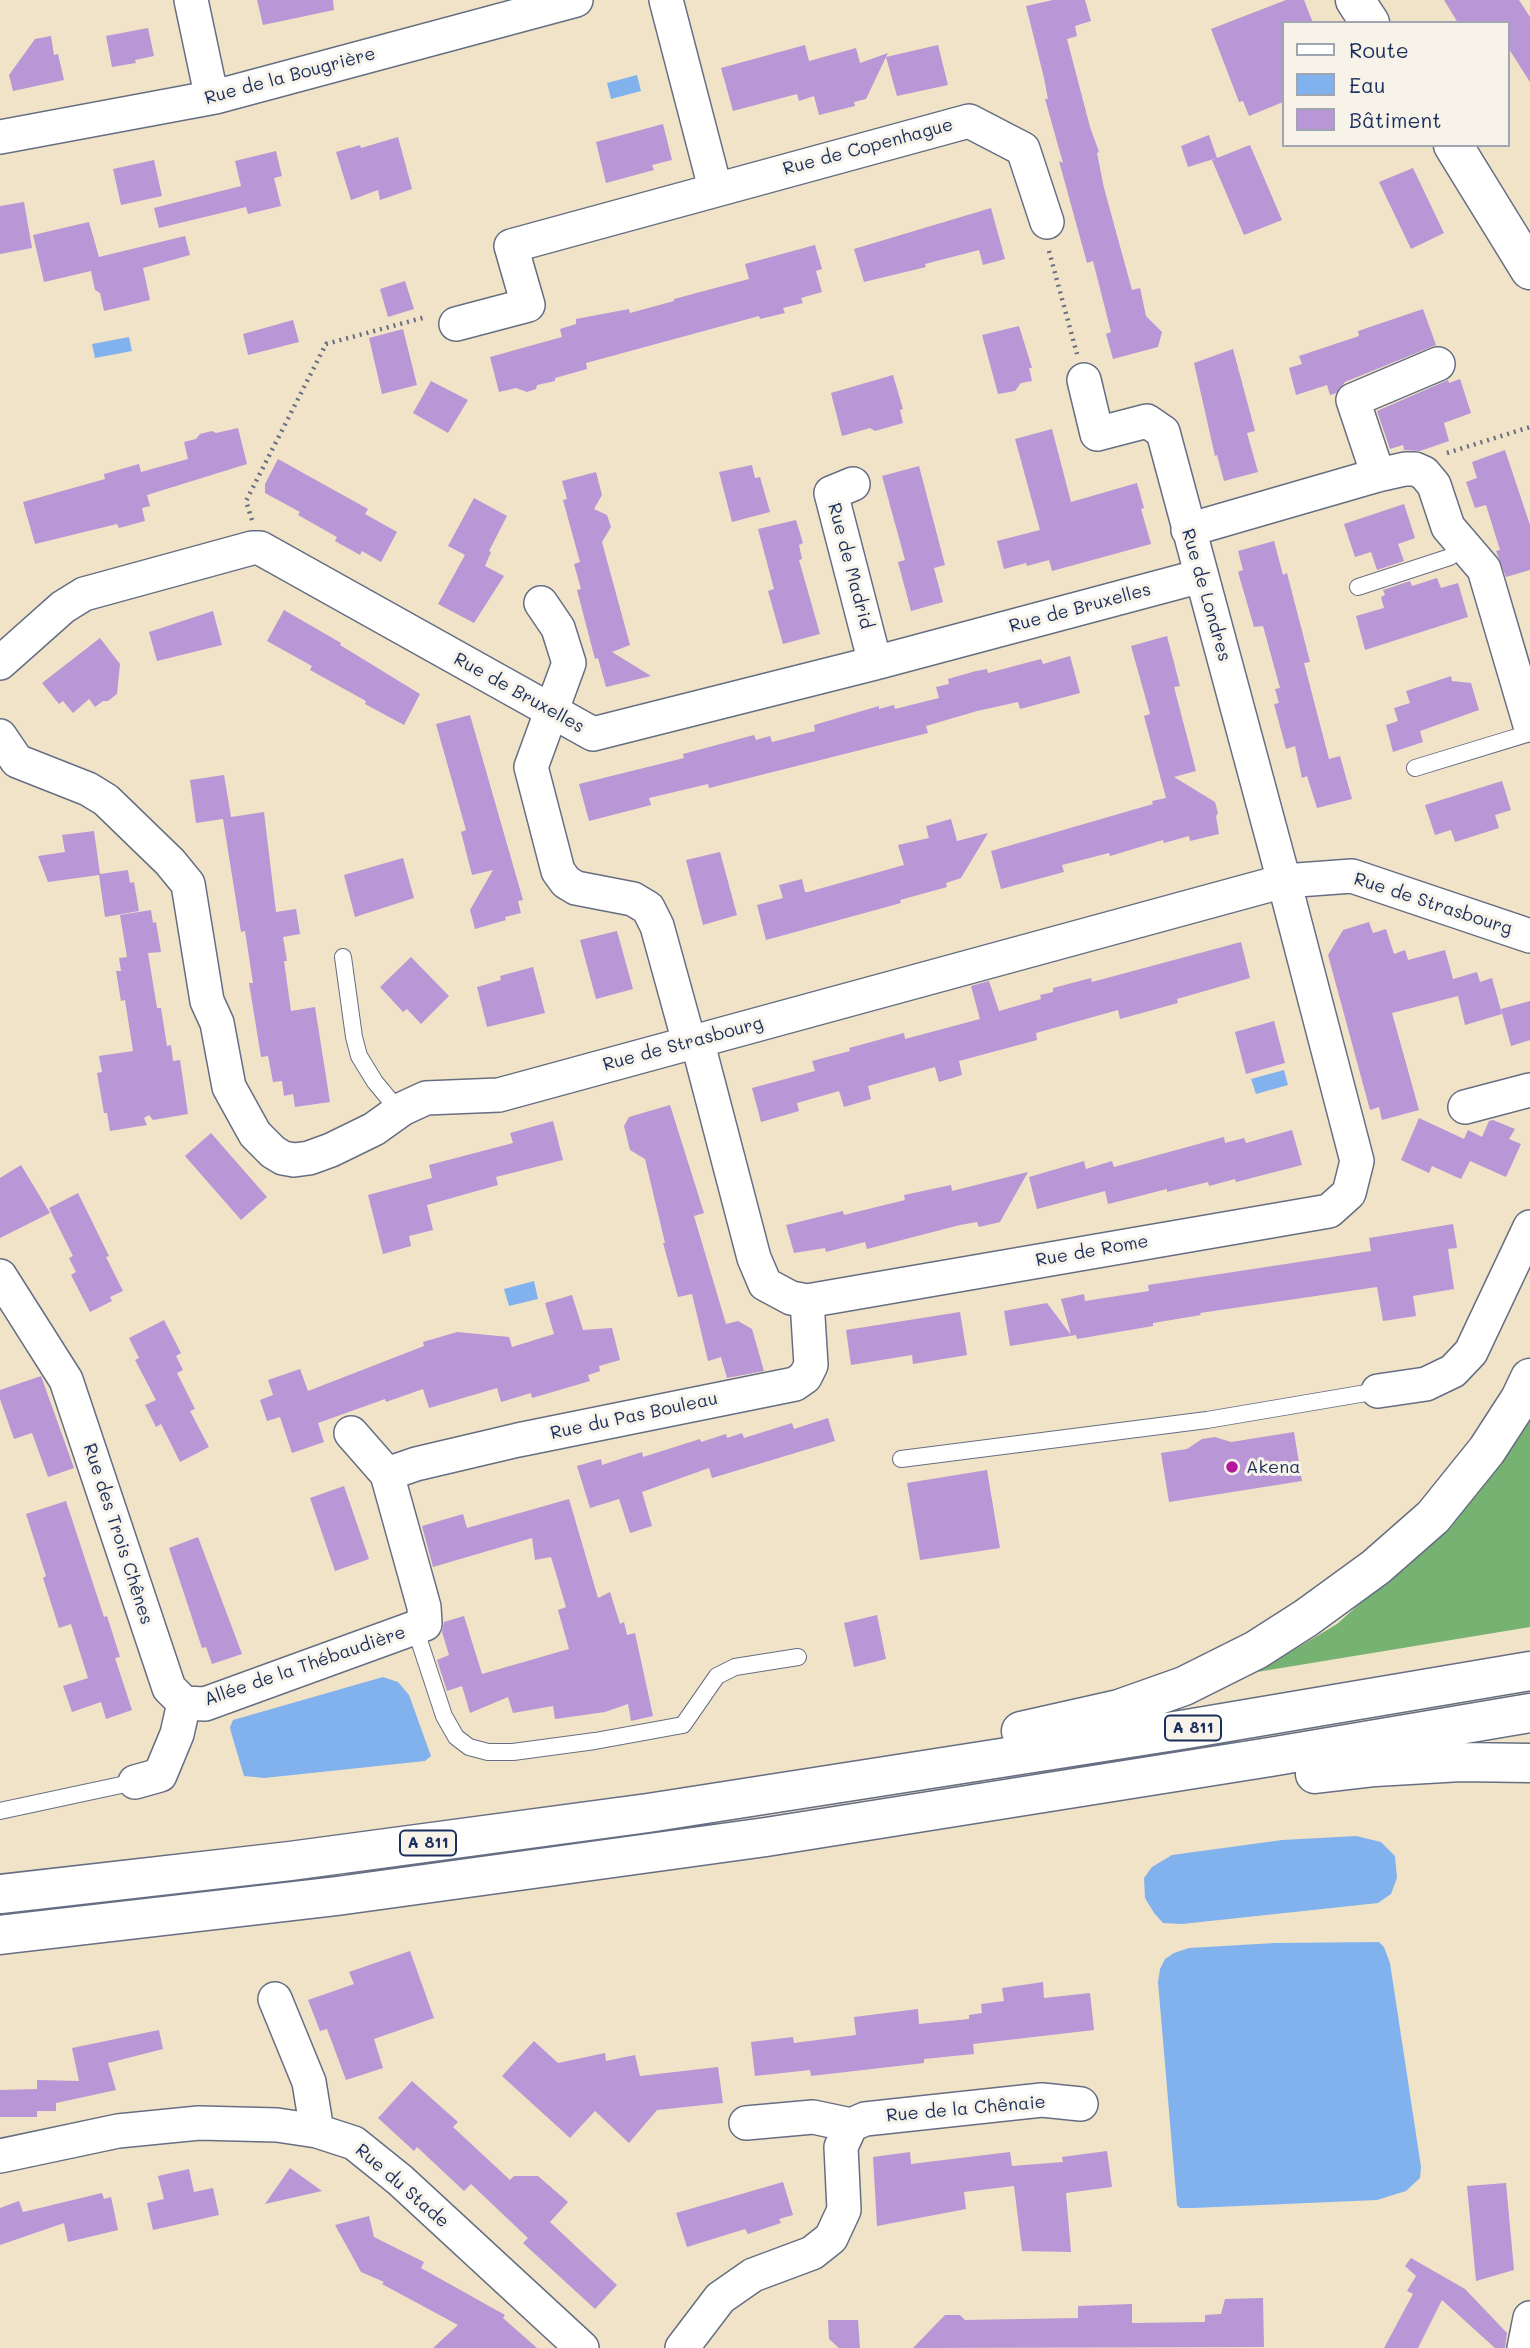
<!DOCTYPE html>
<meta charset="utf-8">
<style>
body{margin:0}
#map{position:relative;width:1530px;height:2348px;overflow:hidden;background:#f0e3c7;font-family:Mali,sans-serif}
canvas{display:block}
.legend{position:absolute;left:1282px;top:21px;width:228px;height:126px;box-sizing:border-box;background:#f7f3e8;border:2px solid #9fa5b1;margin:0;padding:9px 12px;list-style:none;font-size:21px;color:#1b2f5e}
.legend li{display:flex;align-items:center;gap:14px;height:35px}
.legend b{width:35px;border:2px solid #9fa5b1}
</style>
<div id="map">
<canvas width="1530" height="2348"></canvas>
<ul class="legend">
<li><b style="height:9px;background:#fff"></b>Route</li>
<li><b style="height:19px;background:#82b2ed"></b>Eau</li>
<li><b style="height:19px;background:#b996d6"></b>Bâtiment</li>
</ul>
</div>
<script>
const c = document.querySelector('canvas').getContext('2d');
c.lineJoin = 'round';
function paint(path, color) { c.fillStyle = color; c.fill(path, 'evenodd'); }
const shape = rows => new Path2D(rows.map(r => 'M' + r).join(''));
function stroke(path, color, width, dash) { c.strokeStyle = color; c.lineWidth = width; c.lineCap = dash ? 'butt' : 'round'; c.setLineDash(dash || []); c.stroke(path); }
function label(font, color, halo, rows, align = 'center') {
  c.font = font + ' Mali,sans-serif'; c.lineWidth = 6; c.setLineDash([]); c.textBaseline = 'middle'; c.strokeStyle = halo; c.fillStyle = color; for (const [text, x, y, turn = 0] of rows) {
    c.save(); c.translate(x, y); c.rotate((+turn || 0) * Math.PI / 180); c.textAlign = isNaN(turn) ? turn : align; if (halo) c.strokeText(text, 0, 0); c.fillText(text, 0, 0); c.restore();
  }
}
const forest = shape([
 [1530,1407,1530,1627,1257,1672,1337,1624,1443,1529]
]);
const water = shape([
 [637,75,641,91,611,99,607,83],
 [129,337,132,351,95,358,92,344],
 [1284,1070,1288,1085,1256,1094,1251,1079],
 [534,1281,538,1299,509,1306,504,1289],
 [383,1677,398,1682,409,1695,431,1756,425,1761,264,1778,244,1776,231,1732,230,1727,233,1720],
 [1356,1836,1381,1842,1395,1856,1397,1878,1391,1894,1378,1903,1182,1924,1163,1923,1154,1913,1145,1898,1144,1878,1152,1867,1172,1855,1282,1840],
 [1379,1942,1384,1947,1390,1963,1421,2167,1420,2178,1406,2191,1377,2200,1193,2208,1180,2208,1177,2205,1158,1982,1160,1969,1165,1959,1174,1953,1189,1948,1275,1943]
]);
const building = shape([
 [257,0,333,0,334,10,263,25],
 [1053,0,1085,0,1091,21,1075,26,1077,36,1067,39,1090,127,1099,152,1097,153,1104,188,1132,290,1140,288,1146,316,1162,332,1158,347,1113,359,1106,334,1111,332,1093,261,1087,263,1059,161,1063,163,1045,99,1048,99,1044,78,1026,6],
 [1286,0,1304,0,1313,23,1283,23,1283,102,1249,116,1243,101,1239,102,1211,29],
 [1444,0,1519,0,1530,17,1530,82,1507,46,1507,23,1458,23],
 [148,28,154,56,135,60,136,63,112,67,106,36],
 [51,36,54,55,58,54,64,80,13,91,9,75,35,39],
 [805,45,809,61,856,48,860,63,888,53,886,57,938,45,948,85,897,96,886,57,866,99,854,102,855,106,819,115,814,96,799,101,797,94,733,111,721,68],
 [663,124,672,160,652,165,654,170,606,183,596,142],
 [1209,135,1217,158,1188,167,1181,146],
 [398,137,412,189,380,200,378,190,351,200,336,152,360,145,361,148],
 [1250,145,1282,220,1244,235,1212,160],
 [276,151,282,176,274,178,281,206,248,214,246,207,159,228,154,208,241,186,235,161],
 [154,160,162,196,121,205,113,169],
 [1413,168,1444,233,1411,249,1379,182],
 [24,202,32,248,0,254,0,206],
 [991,208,1005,259,983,265,979,250,925,264,926,267,864,282,854,249],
 [89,222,99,257,185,236,190,255,143,268,150,300,104,311,100,293,95,290,91,271,44,282,33,235],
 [815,245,822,269,816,271,822,292,801,298,803,303,783,308,785,313,760,319,759,316,586,363,587,369,555,378,555,381,537,385,536,389,527,392,516,388,499,392,490,357,562,337,560,329,576,324,576,319,629,309,630,313,674,301,674,299,749,279,745,264],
 [405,281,414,309,388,317,380,289],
 [1423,309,1436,345,1345,382,1336,393,1330,395,1327,385,1296,395,1289,368,1302,364,1299,356,1359,336,1358,331],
 [293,320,299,342,248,355,243,334],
 [1019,326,1032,368,1029,368,1032,381,1021,383,1015,391,998,394,982,335],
 [403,329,417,385,382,394,369,338],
 [1233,349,1255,431,1247,433,1258,472,1224,481,1217,455,1215,456,1194,363],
 [893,375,903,409,900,410,903,423,875,431,870,428,842,436,831,393],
 [1460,379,1471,413,1444,423,1449,441,1420,451,1404,450,1403,445,1390,449,1377,411,1448,380,1449,383],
 [431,381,468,400,448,433,413,413],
 [238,428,247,464,147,495,150,506,142,508,145,521,119,528,117,524,35,544,23,502,105,479,104,474,139,464,141,472,188,459,184,442,196,439,200,434,212,431,216,433],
 [1052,429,1071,502,1137,483,1144,508,1141,509,1151,544,1052,571,1049,560,1027,566,1026,563,1004,569,997,541,1040,530,1015,439],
 [1505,450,1530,525,1530,570,1506,577,1496,551,1500,550,1486,505,1475,508,1466,482,1477,478,1472,462],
 [278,459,368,509,365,514,397,532,381,562,362,551,360,555,335,541,337,537,298,515,300,512,265,493,265,484],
 [752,465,755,478,760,477,770,512,732,522,719,472],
 [919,466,945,565,934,568,943,602,911,611,898,562,905,560,882,476],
 [596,472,602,495,594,509,607,515,611,527,602,542,630,645,612,652,651,676,606,687,598,658,595,659,577,590,581,589,574,564,580,562,563,500,567,499,562,481],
 [474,498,507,516,489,551,491,552,485,566,504,576,474,623,438,604,465,555,448,546],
 [1404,504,1415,538,1398,544,1404,561,1377,570,1371,552,1355,557,1344,524],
 [796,520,803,543,799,545,802,559,799,560,820,634,783,644,768,591,774,589,758,529],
 [1274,541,1283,575,1287,573,1310,662,1304,663,1329,759,1340,756,1352,799,1317,808,1307,776,1302,778,1295,746,1286,749,1274,704,1279,703,1275,689,1280,688,1263,626,1254,627,1238,572,1243,570,1238,551],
 [1437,578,1441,588,1458,583,1468,617,1365,650,1356,616,1384,608,1381,597,1385,595,1383,590,1410,581,1412,586],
 [284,610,341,643,340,645,420,694,404,725,365,704,366,701,310,670,312,666,267,641],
 [213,611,222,645,157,661,149,632],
 [1167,636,1180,686,1174,687,1196,771,1174,777,1215,802,1218,813,1216,816,1219,834,1190,841,1189,836,1164,843,1163,840,1110,856,1109,853,1062,865,1064,872,1001,889,991,851,1153,804,1152,801,1166,798,1144,716,1150,714,1131,646],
 [100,638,120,664,117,694,108,701,103,701,95,707,89,699,73,713,63,701,59,704,42,683],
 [1070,656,1080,693,1020,709,1018,702,977,711,926,726,928,733,709,788,708,784,649,798,651,805,589,821,579,784,684,758,683,754,754,735,756,740,770,736,772,742,815,731,814,725,879,706,879,709,894,705,895,709,939,698,936,687,949,684,948,679,976,671,987,669,988,673,1041,659,1043,664],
 [1451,676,1452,681,1471,683,1479,710,1420,731,1423,742,1393,752,1386,725,1398,721,1394,708,1410,703,1406,691],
 [470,715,523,900,518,901,521,913,505,917,506,920,475,929,470,910,493,870,472,875,461,832,466,830,436,724],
 [224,775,231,817,264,812,276,912,296,909,300,934,283,937,287,961,284,961,291,1011,315,1007,330,1102,295,1107,293,1094,284,1096,282,1081,273,1082,268,1056,261,1057,249,983,253,983,245,931,241,932,223,819,196,823,190,780],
 [1502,781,1511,810,1495,815,1499,828,1455,842,1451,830,1435,835,1425,805],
 [951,819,957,841,988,833,961,878,946,883,947,887,900,900,901,903,766,940,757,905,783,898,779,885,802,879,805,892,808,892,904,865,898,845,929,838,926,826],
 [94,831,100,874,128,870,130,883,134,882,139,911,105,917,99,875,48,882,38,856,65,852,62,835],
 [720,852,737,915,703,925,686,860],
 [403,858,414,898,355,917,344,875],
 [151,910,153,923,156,922,161,952,148,953,157,1008,161,1008,167,1046,171,1045,173,1061,180,1060,188,1114,153,1120,149,1115,144,1118,147,1125,110,1131,107,1113,104,1113,97,1073,102,1072,99,1056,133,1051,125,1000,121,1001,116,971,121,971,119,958,127,957,120,915],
 [1369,922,1373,933,1386,929,1394,954,1405,950,1408,960,1445,950,1453,979,1477,972,1480,982,1492,978,1502,1014,1465,1025,1458,996,1392,1013,1419,1110,1382,1120,1379,1107,1370,1110,1328,955,1343,930],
 [617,931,633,989,596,999,580,940],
 [1241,942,1250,978,1177,999,1178,1003,1120,1019,1118,1010,1036,1033,1037,1040,959,1061,962,1075,939,1082,935,1067,868,1086,871,1099,844,1107,839,1091,797,1103,799,1111,761,1122,752,1088,815,1071,812,1061,850,1051,849,1048,904,1033,905,1039,980,1019,971,986,989,981,999,1011,1041,999,1040,995,1053,992,1053,988,1091,978,1092,982],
 [411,957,449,996,421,1024,407,1009,403,1012,380,987],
 [533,967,545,1013,487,1027,477,987,501,980,500,976],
 [1530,1001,1530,1040,1511,1046,1501,1009],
 [1274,1021,1285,1063,1246,1074,1235,1032],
 [670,1105,704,1213,694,1216,726,1324,738,1321,752,1329,764,1371,727,1378,721,1357,708,1361,692,1294,678,1297,663,1243,665,1243,645,1159,630,1150,624,1126,629,1117],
 [1419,1118,1464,1139,1468,1130,1482,1137,1489,1121,1493,1120,1515,1129,1509,1139,1521,1144,1506,1177,1470,1161,1461,1179,1432,1166,1429,1173,1401,1160],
 [553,1121,563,1160,496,1177,498,1185,427,1205,433,1230,409,1236,411,1246,383,1254,368,1195,432,1178,429,1165,513,1143,510,1133],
 [1292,1130,1302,1165,1236,1182,1235,1179,1209,1186,1208,1182,1167,1192,1167,1189,1108,1204,1105,1191,1037,1209,1029,1177,1084,1161,1086,1169,1112,1161,1114,1167,1224,1137,1225,1143,1244,1138,1246,1143],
 [211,1133,267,1197,241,1220,185,1156],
 [21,1165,50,1213,0,1238,0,1178],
 [1028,1172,1000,1222,979,1227,977,1222,960,1225,867,1249,865,1242,826,1252,825,1248,794,1253,786,1225,843,1211,844,1215,905,1200,904,1195,951,1185,952,1191],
 [78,1193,109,1256,106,1257,123,1291,110,1297,112,1301,90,1312,71,1275,76,1272,69,1258,73,1256,49,1208],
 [1453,1224,1457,1248,1448,1249,1454,1289,1413,1296,1416,1316,1383,1321,1377,1287,1200,1313,1201,1315,1153,1323,1153,1326,1077,1339,1076,1335,1010,1346,1004,1311,1047,1303,1071,1335,1061,1299,1084,1294,1085,1301,1149,1291,1148,1285,1371,1251,1369,1238],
 [572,1295,583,1330,612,1328,620,1360,599,1366,600,1371,588,1375,590,1381,532,1398,531,1393,501,1402,497,1388,429,1408,423,1389,386,1402,385,1399,318,1423,324,1442,292,1453,280,1417,267,1421,260,1400,273,1395,268,1380,300,1369,308,1391,424,1346,423,1342,457,1332,509,1337,512,1347,554,1334,545,1303],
 [960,1312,967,1355,913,1364,912,1355,851,1365,846,1330],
 [164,1320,181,1353,176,1356,183,1370,177,1373,195,1409,190,1411,209,1447,180,1462,161,1424,156,1427,145,1405,156,1400,135,1360,139,1358,129,1338],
 [41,1376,74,1468,48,1477,32,1433,14,1439,0,1399,0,1390],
 [828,1418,835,1441,712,1478,709,1468,642,1492,652,1526,630,1533,619,1499,590,1508,577,1466,601,1459,602,1465,642,1452,643,1457,700,1439,701,1442,726,1434,727,1438,742,1433,744,1438,792,1423,794,1429],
 [1294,1432,1302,1481,1169,1502,1161,1453,1187,1449,1202,1439,1215,1437,1231,1442],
 [987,1470,1000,1548,920,1560,907,1483],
 [344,1486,369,1559,335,1571,310,1498],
 [569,1499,598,1598,610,1592,620,1624,624,1622,627,1635,635,1633,653,1716,631,1721,628,1704,605,1712,555,1719,553,1706,513,1713,508,1697,470,1713,462,1686,447,1691,437,1660,449,1655,442,1632,444,1622,464,1616,482,1674,569,1649,558,1610,566,1607,551,1557,535,1560,532,1538,433,1567,422,1526,463,1514,467,1528],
 [66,1501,104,1617,107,1616,120,1657,115,1658,132,1710,106,1719,101,1702,72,1712,63,1686,88,1678,71,1624,59,1628,43,1578,46,1576,26,1514],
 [198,1537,242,1654,212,1664,206,1647,202,1648,169,1548],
 [877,1615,886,1659,854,1667,844,1623],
 [410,1951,434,2018,374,2039,383,2068,346,2080,327,2029,320,2031,308,2000,354,1984,349,1972],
 [1043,1982,1044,1998,1090,1993,1094,2030,973,2044,974,2054,924,2059,924,2063,811,2076,810,2070,755,2076,751,2042,793,2037,794,2043,856,2035,854,2017,918,2009,919,2024,969,2019,969,2015,982,2013,981,2004,1004,2001,1002,1988],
 [159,2030,163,2049,108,2063,116,2090,56,2103,56,2111,37,2111,37,2117,0,2117,0,2090,37,2089,37,2080,79,2081,72,2048],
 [534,2041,558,2063,605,2053,606,2061,635,2055,640,2076,718,2067,723,2103,657,2110,629,2143,595,2111,570,2138,502,2076],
 [412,2081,458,2122,453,2127,510,2180,514,2176,538,2176,568,2202,550,2222,617,2285,595,2309,523,2243,528,2238,471,2184,464,2191,417,2147,414,2151,378,2118],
 [1107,2151,1112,2187,1066,2193,1071,2252,1022,2251,1014,2186,964,2192,966,2209,877,2226,873,2157,910,2152,911,2164,1010,2152,1012,2166,1063,2162,1062,2157],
 [290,2168,322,2191,265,2204],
 [189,2169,194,2192,213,2188,219,2215,153,2230,147,2203,164,2199,158,2176],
 [783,2182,793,2215,779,2219,781,2223,748,2234,745,2229,687,2247,676,2213],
 [1506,2183,1514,2270,1476,2281,1467,2186],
 [102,2193,104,2199,111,2197,118,2230,68,2242,64,2223,0,2245,0,2208,19,2201,23,2212],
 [369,2216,374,2237,424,2262,421,2268,505,2315,503,2318,537,2348,433,2348,458,2325,382,2284,384,2282,361,2272,335,2225],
 [1411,2258,1465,2289,1507,2333,1505,2348,1495,2348,1442,2300,1418,2348,1384,2348,1413,2294,1407,2291,1416,2276,1405,2266],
 [1263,2298,1264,2347,913,2348,945,2315,960,2315,965,2320,1078,2318,1078,2306,1132,2304,1132,2323,1205,2322,1205,2315,1221,2314,1225,2299],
 [828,2320,858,2320,860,2348,839,2348,829,2339]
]);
const path = shape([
 [1049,251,1077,354],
 [1447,453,1530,427],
 [252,520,246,501,326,344,426,317]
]);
const lane = shape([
 [1358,587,1450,557,1461,543],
 [1415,768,1530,733],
 [343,957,354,1037,359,1056,375,1082,399,1111],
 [901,1459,1207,1420,1378,1391],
 [415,1628,444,1716,456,1737,469,1747,488,1752,513,1752,595,1741,683,1725,717,1676,735,1667,798,1657],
 [0,1811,135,1782]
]);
const street = shape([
 [191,0,208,80,215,97],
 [666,0,715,188],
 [0,137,215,97,576,0],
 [456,324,528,305,511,246,969,121,1023,149,1047,222],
 [1378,475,1353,400,1438,364],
 [853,484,831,493,875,663],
 [1188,530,1378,475,1405,469,1415,469,1424,473,1434,485,1448,527,1484,569,1530,725],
 [541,603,558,628,569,663,531,767,558,871,566,882,576,888,633,899,648,908,657,926,689,1042],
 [0,663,63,607,84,594,252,548,260,548,593,734,875,663,1201,576],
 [0,736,17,761,88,789,106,800,170,862,188,884,207,1001,217,1023,229,1087,255,1134,273,1152,283,1158,294,1160,309,1158,331,1150,374,1129,402,1109,426,1098,499,1095,1284,881,1352,876,1530,936],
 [697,1040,754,1258,765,1284,791,1298,807,1301,1329,1211,1349,1193,1357,1161,1284,881,1163,432,1147,421,1097,434,1084,380],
 [1465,1107,1530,1090],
 [0,1276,66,1380,169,1688,184,1703,177,1734,160,1775,135,1782],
 [1378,1391,1426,1384,1453,1371,1471,1352,1530,1227],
 [387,1474,416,1464,518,1440,795,1384,805,1377,811,1365,807,1301],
 [184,1703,205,1704,425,1624,424,1607,387,1474,351,1433],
 [275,1999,309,2082,317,2131],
 [746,2123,813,2117,851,2125],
 [0,2156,118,2131,199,2123,277,2125,317,2131,354,2143,400,2180,582,2348],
 [682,2348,720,2298,753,2275,812,2253,831,2238,844,2210,841,2147,851,2125,865,2119,1042,2100,1081,2104],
 [1524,2348,1530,2318]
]);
const secondary = shape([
 [1355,0,1370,23],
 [1453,145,1530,270]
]);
const highway = shape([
 [1021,1731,1119,1709,1184,1686,1256,1650,1306,1618,1376,1567,1433,1517,1487,1450,1520,1399,1530,1378],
 [1315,1774,1375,1767,1461,1762,1530,1763],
 [0,1894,290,1861,648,1813,1187,1729,1530,1671],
 [0,1935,337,1896,766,1837,1270,1757,1530,1713]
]);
const markers = [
 [1232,1467,7,"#b5179e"]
];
const shields = [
 [1193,1728,56],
 [428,1843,56]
];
const shieldNames = [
 ["A 811",1193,1728],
 ["A 811",428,1843]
];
const streetNames = [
 ["Rue de la Bougrière",290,76,-15],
 ["Rue de Copenhague",868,147,-15],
 ["Rue de Madrid",850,566,75],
 ["Rue de Londres",1206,595,74],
 ["Rue de Bruxelles",1080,608,-15],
 ["Rue de Bruxelles",519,693,29],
 ["Rue de Strasbourg",1433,904,18],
 ["Rue de Strasbourg",683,1044,-15],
 ["Rue de Rome",1092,1251,-10],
 ["Rue du Pas Bouleau",634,1416,-12],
 ["Rue des Trois Chênes",118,1534,72],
 ["Allée de la Thébaudière",305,1666,-19],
 ["Rue de la Chênaie",966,2109,-5],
 ["Rue du Stade",402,2186,41]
];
const poiNames = [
 ["Akena",1246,1467]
];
paint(forest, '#76b272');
paint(water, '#82b2ed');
paint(building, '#b996d6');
stroke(lane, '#666e83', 18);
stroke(street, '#666e83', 36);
stroke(secondary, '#666e83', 41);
stroke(highway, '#666e83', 41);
stroke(path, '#666e83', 4.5, [2, 5]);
stroke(lane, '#fff', 16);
stroke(street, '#fff', 33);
stroke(secondary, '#fff', 38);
stroke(highway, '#fff', 38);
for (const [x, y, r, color] of markers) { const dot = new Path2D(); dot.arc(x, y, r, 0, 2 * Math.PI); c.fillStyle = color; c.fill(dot); stroke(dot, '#f7f3e8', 2.5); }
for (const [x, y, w] of shields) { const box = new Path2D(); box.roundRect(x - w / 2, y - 12.5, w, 25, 5); c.fillStyle = '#f7f3e8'; c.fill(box); stroke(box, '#1b2f5e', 2); }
label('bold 16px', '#1b2f5e', null, shieldNames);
label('18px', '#1b2f5e', '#f7f3e8', streetNames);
label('18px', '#1b2f5e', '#f7f3e8', poiNames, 'left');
</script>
